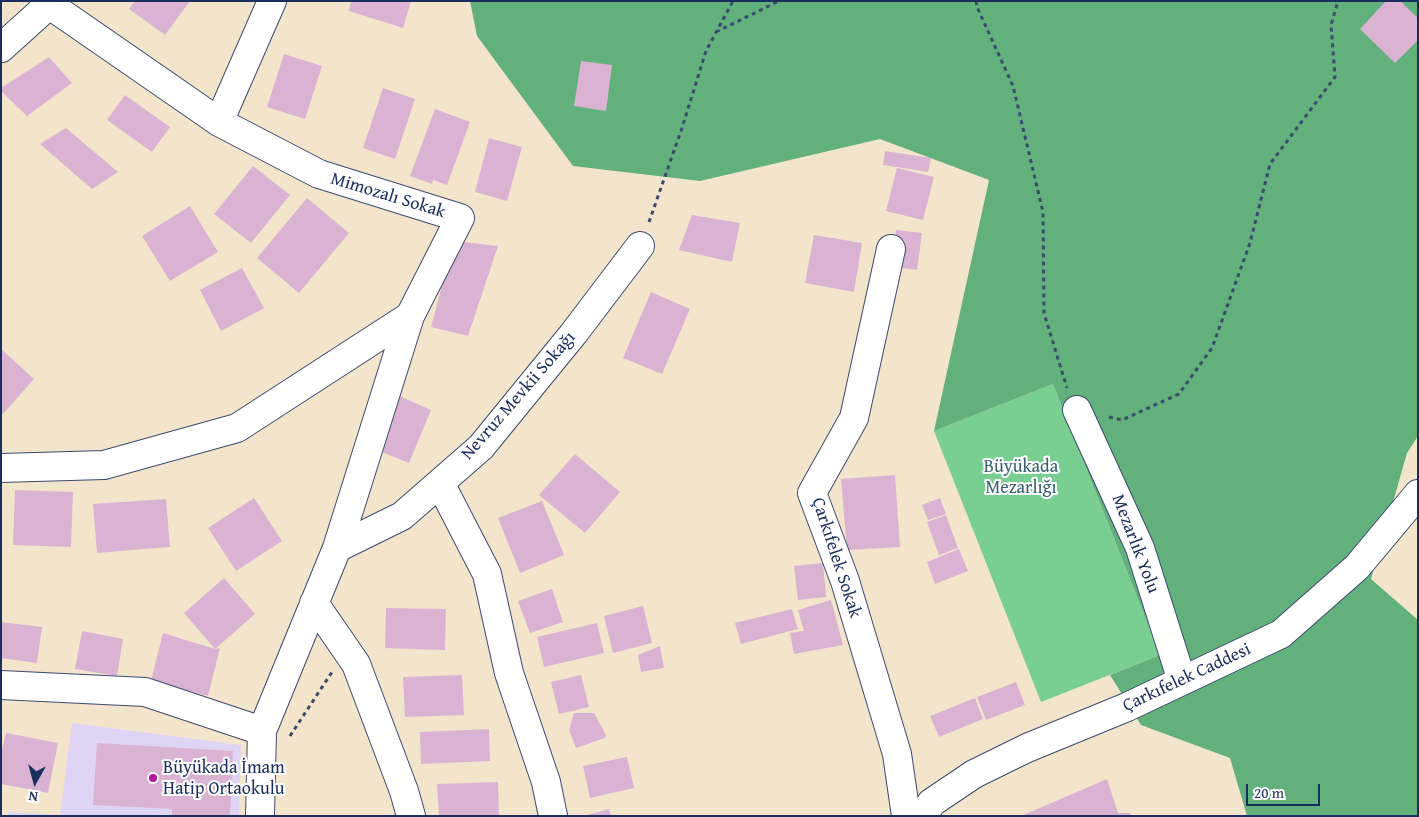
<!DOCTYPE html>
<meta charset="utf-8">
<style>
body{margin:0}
#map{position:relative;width:1419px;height:817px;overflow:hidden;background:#f3e5cc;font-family:"Gentium Book Plus",serif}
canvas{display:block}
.frame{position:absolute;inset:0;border:2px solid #1b2f5e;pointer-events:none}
.north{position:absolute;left:10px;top:757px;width:50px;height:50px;-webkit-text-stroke:4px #fff;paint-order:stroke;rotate:187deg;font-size:14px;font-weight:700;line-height:20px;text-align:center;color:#1b2f5e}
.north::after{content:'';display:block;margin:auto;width:18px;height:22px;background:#1b2f5e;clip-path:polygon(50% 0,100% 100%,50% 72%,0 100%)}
.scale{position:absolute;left:1246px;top:784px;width:74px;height:22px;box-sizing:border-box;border:2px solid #1b2f5e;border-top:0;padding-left:6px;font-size:15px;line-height:18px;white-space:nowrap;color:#1b2f5e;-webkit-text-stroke:4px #fff;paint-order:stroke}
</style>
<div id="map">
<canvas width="1419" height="817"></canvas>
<div class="frame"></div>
<div class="north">N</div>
<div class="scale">20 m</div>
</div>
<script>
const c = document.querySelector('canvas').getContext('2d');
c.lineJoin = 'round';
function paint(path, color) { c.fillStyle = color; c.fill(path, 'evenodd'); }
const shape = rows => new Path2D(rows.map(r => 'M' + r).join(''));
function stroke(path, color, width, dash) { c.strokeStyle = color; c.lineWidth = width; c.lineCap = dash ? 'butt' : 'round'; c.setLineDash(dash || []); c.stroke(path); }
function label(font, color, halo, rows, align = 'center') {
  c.font = font + ' "Gentium Book Plus",serif'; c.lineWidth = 4; c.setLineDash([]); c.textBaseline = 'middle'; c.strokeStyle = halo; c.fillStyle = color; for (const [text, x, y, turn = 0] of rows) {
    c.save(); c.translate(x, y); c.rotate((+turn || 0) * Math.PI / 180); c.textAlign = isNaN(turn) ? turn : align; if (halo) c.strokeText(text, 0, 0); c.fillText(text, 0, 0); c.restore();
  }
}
const built = shape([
 [72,723,241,745,239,816,7,816,7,812,60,815]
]);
const green = shape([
 [1053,384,1160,655,1041,702,934,431]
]);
const forest = shape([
 [470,1,1418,1,1418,436,1407,453,1371,579,1418,620,1418,816,1247,816,1230,758,1141,725,1110,675,1160,655,1053,384,934,431,989,180,880,139,700,181,573,166,477,36]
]);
const building = shape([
 [135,1,190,1,165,35,129,9],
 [351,1,411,1,403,28,349,11],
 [1386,1,1400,1,1418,18,1418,40,1395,63,1360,29],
 [284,54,322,66,305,119,267,107],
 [49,57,72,83,27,116,1,91,1,88],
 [581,61,612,65,606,111,574,106],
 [383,88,415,99,395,159,363,148],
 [125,95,170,127,152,152,107,120],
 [435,109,470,122,447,185,433,180,432,184,410,176],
 [66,128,118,172,92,189,40,144],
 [489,138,522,147,507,201,475,192],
 [885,151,931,158,928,172,883,165],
 [253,166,290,195,251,243,214,214],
 [897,168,934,177,923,220,886,211],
 [307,198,349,233,299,293,257,258],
 [190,206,218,252,170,281,142,236],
 [692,215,740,223,732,262,679,250],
 [896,230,922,233,917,270,893,267],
 [814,235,862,243,854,292,805,283],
 [454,241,498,246,468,336,431,327],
 [242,268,264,308,221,331,200,290],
 [651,292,690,309,662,374,623,358],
 [1,349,34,379,3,414,1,412],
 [397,395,431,410,409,463,374,449],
 [575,454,620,492,585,533,539,495],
 [895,475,900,547,847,550,841,479],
 [15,490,73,492,71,547,13,545],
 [254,498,282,541,236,571,208,528],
 [940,498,946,514,928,520,922,505],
 [166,499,170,547,97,553,93,504],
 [542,501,564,555,520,573,498,518],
 [946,515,958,548,939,555,927,522],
 [959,549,968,571,935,584,927,562],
 [823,563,826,597,798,600,794,566],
 [224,578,255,614,215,649,184,613],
 [552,589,563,622,530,633,518,601],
 [831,600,843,645,794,654,790,633,804,631,798,610],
 [643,606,652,643,613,653,604,616],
 [386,608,446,609,445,650,385,648],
 [792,609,798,629,741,644,735,623],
 [1,622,42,627,37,663,1,658],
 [597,623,604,653,544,667,537,637],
 [82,631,123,639,117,676,75,669],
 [163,633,215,649,220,648,208,696,151,681],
 [660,646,664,668,641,672,638,655],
 [462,675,464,715,405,717,403,677],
 [581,675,589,707,559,714,551,682],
 [1016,682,1025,705,986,720,977,697],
 [975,698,983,719,939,737,930,716],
 [574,713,594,713,606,735,605,738,576,748,569,730],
 [489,729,490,761,421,764,420,732],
 [6,733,58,743,48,793,1,784,1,754],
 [97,743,233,751,230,816,172,816,172,809,93,805],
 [627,757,634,788,590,798,583,766],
 [1107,779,1118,813,1130,813,1131,816,1021,816],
 [498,782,499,816,439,816,437,784],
 [609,809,611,816,587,816,587,815]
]);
const path = shape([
 [976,1,977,7,1013,86,1043,212,1044,313,1067,388],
 [716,32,779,1],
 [649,222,682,128,706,51,733,1],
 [1109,417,1122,420,1179,394,1212,348,1250,243,1270,164,1335,77,1331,25,1338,1],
 [290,736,332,672]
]);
const minor = shape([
 [44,1,219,122,319,174,460,218,410,316,337,548],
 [1,48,53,1],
 [219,122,272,1],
 [891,249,854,418,812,493,845,581,897,754,906,816],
 [1077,410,1140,548,1182,681],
 [1,468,104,465,237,428,410,316],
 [440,483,487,574,509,673,546,782,553,816],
 [314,603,356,664,404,791,411,816],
 [1,685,145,692,262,731],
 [260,816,262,731,337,548,402,516,481,447,574,333,640,246],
 [924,816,931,803,974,774,1027,748,1127,707,1281,634,1357,567,1418,494]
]);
const markers = [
 [153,778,5,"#b5179e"]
];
const streetNames = [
 ["Mimozalı Sokak",388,196,17],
 ["Nevruz Mevkii Sokağı",519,396,-49],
 ["Mezarlık Yolu",1135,544,69],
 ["Çarkıfelek Sokak",836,558,72],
 ["Çarkıfelek Caddesi",1187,678,-25]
];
const parkNames = [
 ["Büyükada",1021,467],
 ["Mezarlığı",1021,488]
];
const poiNames = [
 ["Büyükada İmam",163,768],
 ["Hatip Ortaokulu",163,789]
];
paint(built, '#ded5f5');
paint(green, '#79ce92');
paint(forest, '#62b17c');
paint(building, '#dab3d3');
stroke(minor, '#3b4a6e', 30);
stroke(path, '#3b4a6e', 3, [4, 4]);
stroke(minor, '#fff', 28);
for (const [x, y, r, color] of markers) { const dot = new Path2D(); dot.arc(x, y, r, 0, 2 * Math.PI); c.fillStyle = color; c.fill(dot); stroke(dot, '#fff', 2); }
label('18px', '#1b2f5e', '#fff', streetNames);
label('18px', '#375f6e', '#fff', parkNames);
label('18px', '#1b2f5e', '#fff', poiNames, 'left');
</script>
